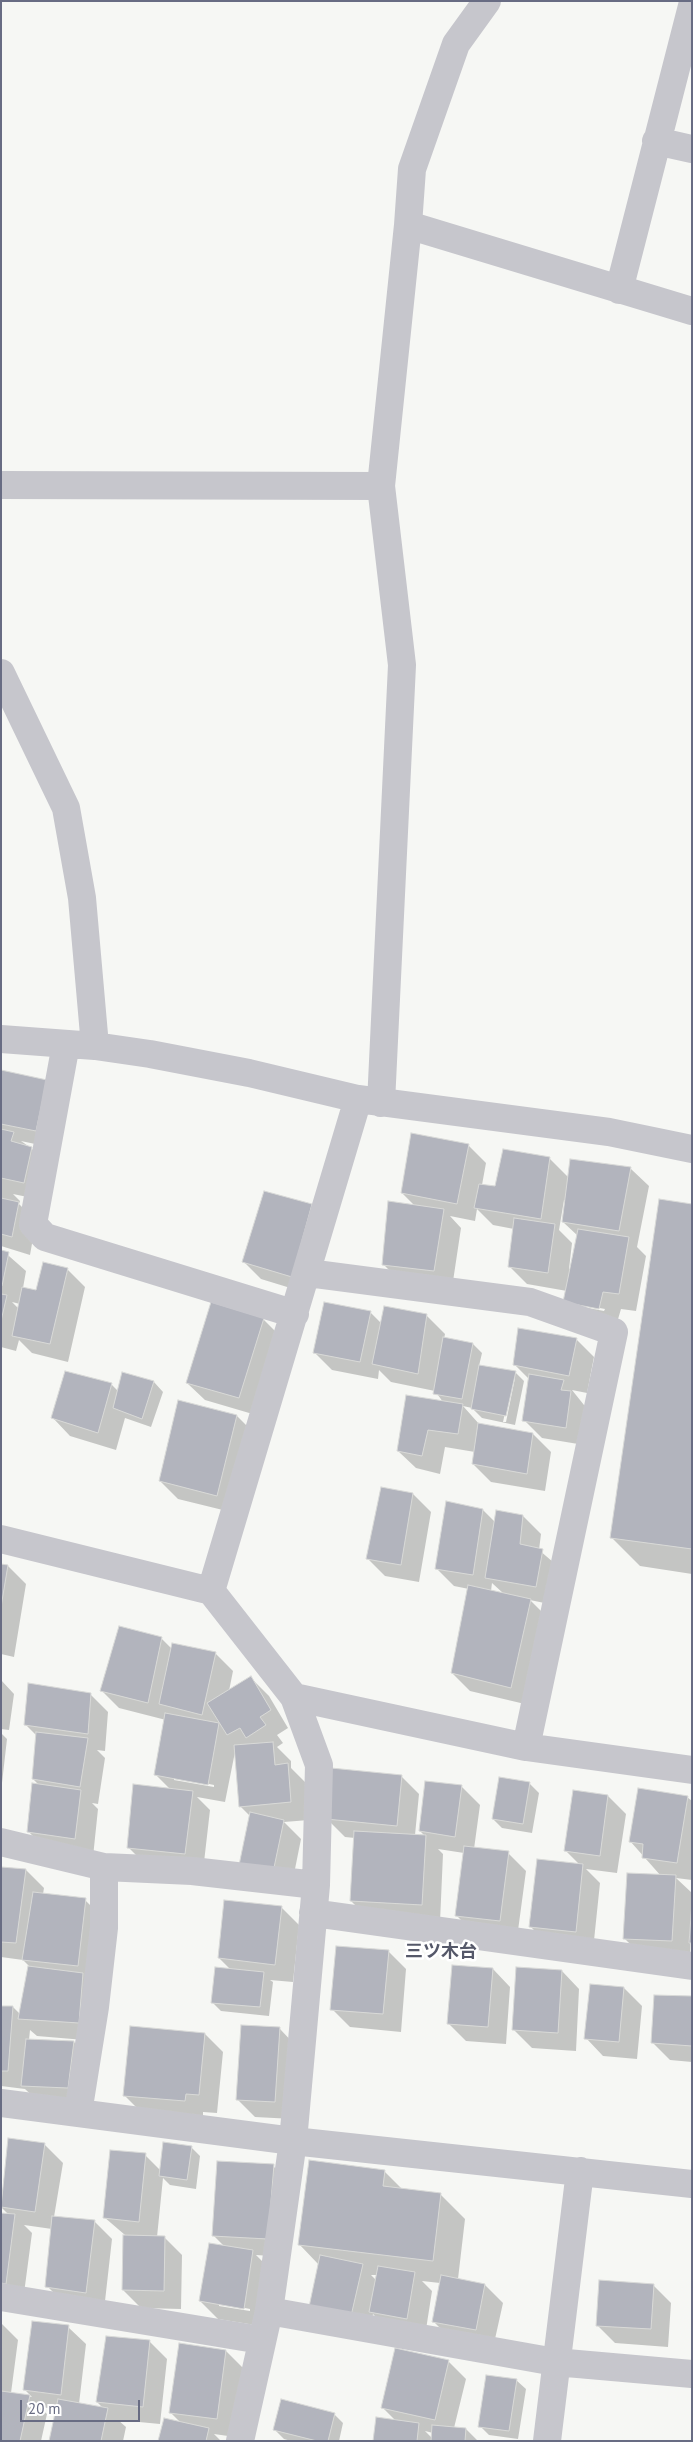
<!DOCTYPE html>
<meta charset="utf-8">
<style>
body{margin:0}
#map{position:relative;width:693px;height:2442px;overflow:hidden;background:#f6f7f4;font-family:"PT Sans",sans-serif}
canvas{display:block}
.frame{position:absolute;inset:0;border:2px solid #686c83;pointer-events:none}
.scale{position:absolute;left:20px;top:2400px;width:120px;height:22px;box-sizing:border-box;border:2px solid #686c83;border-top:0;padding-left:6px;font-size:15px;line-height:18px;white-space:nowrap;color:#686c83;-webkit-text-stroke:4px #fff;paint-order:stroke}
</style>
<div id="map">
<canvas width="693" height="2442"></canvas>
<div class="frame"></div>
<div class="scale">20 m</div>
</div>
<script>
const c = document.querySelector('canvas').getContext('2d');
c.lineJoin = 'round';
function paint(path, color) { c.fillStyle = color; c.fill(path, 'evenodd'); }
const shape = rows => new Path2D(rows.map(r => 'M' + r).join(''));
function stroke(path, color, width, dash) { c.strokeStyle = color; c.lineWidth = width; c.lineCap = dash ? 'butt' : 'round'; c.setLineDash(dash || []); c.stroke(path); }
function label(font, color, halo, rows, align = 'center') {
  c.font = font + ' "PT Sans","Noto Sans JP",sans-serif'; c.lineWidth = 5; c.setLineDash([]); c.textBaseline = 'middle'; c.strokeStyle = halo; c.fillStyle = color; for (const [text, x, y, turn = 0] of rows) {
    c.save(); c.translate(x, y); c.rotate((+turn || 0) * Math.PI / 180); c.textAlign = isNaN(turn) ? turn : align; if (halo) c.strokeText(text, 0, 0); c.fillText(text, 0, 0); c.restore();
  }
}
const shadow = shape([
 [1,1072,54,1148,21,1141,31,1148,49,1166,42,1200,13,1194,20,1201,19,1204,36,1221,30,1255,1,1246],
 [468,1145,486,1163,482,1185,496,1187,549,1158,569,1178,631,1169,649,1186,637,1247,646,1256,636,1311,621,1309,616,1326,582,1320,567,1291,527,1284,509,1266,514,1229,493,1225,477,1209,475,1221,450,1216,461,1228,452,1288,401,1282,383,1264,415,1206,402,1193],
 [564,1200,566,1200,563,1222,578,1236,571,1270,569,1269,572,1243,559,1230],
 [583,1305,605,1309,604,1311,583,1307],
 [312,1205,330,1223,310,1294,261,1279,243,1261],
 [692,1205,692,1574,640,1566,611,1537],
 [1,1249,26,1271,23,1288,37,1291,67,1269,85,1287,68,1362,32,1353,19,1340,16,1351,1,1347],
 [12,1302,20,1304,19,1309],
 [385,1307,427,1316,445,1334,444,1339,473,1344,482,1353,479,1366,515,1372,524,1381,515,1425,482,1418,472,1408,463,1406,480,1425,533,1434,551,1452,545,1491,491,1482,473,1464,475,1452,445,1447,440,1474,416,1468,398,1451,443,1402,435,1391,391,1382,379,1370,378,1379,332,1370,314,1352,370,1312,381,1323],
 [513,1378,515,1378,506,1422,503,1422],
 [263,1319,281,1337,256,1415,205,1400,187,1383],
 [576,1339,594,1357,587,1393,572,1390,588,1410,584,1445,542,1438,524,1420,529,1379,515,1365],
 [66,1373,112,1385,119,1392,123,1374,154,1382,163,1392,151,1427,125,1418,116,1450,70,1436,53,1418],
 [237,1416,255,1434,235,1513,178,1499,160,1481],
 [413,1494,431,1512,419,1582,385,1576,367,1558],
 [483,1510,495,1522,523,1516,541,1534,539,1550,560,1568,554,1605,530,1600,548,1618,529,1705,470,1691,452,1673,469,1589,454,1586,436,1568],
 [492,1583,504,1594,491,1591],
 [1,1565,8,1566,26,1584,14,1657,1,1654],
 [161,1638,172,1649,215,1653,233,1671,229,1691,251,1678,269,1696,288,1728,277,1735,283,1743,277,1747,291,1761,291,1768,305,1782,309,1820,284,1822,301,1839,290,1894,257,1887,251,1817,240,1806,235,1752,225,1802,197,1797,210,1810,203,1871,146,1865,128,1847,170,1789,155,1774,166,1720,119,1708,101,1690],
 [174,1777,214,1785,214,1787,174,1780],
 [1,1680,14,1694,9,1730,1,1729],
 [90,1694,108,1712,105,1751,97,1750,105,1758,98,1804,92,1803,98,1809,93,1857,46,1850,29,1832,40,1786,33,1779,37,1736,25,1724],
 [1,1733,7,1739,2,1783,1,1783],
 [401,1776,419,1794,415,1835,425,1836,420,1831,426,1782,462,1787,480,1805,474,1849,508,1853,526,1871,517,1938,474,1933,456,1915,464,1853,438,1849,443,1854,440,1922,369,1919,351,1901,355,1838,345,1837,327,1819],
 [530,1784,539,1793,532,1833,502,1828,493,1819],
 [574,1791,608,1796,626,1814,617,1873,586,1869,600,1883,593,1950,548,1945,531,1927,580,1865,566,1851],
 [687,1797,692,1801,692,1880,676,1878,692,1893,690,1959,642,1956,624,1938,661,1876,630,1841],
 [1,1868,26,1870,44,1888,43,1894,85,1900,103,1918,96,2041,37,2036,30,2030,29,2040,74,2042,92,2060,86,2106,41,2104,25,2089,1,2086,1,2007,13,2007,20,2014,31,1968,23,1960,1,1957],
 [281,1907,299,1925,293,1982,270,1980,273,1982,269,2016,221,2011,212,2002,231,1970,219,1958],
 [388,1951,406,1969,401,2032,350,2027,332,2009],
 [493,1969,510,1987,506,2044,466,2041,448,2023],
 [562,1971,579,1989,576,2051,532,2048,514,2030],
 [624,1988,642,2006,637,2059,603,2056,586,2038],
 [692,1997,692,2062,670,2060,652,2042],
 [280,2029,297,2047,293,2119,255,2117,237,2099],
 [205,2034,223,2052,217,2113,203,2112,203,2119,143,2114,125,2096],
 [9,2140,45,2145,63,2163,54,2217,94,2221,112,2239,104,2310,65,2304,47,2286,52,2229,24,2225,32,2233,23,2301,1,2299,1,2214,9,2215,1,2207,1,2203],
 [191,2147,200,2156,196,2189,170,2185,163,2178,157,2237,164,2237,182,2255,181,2309,141,2308,123,2290,125,2235,104,2217,145,2155,161,2171],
 [273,2166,291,2184,286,2257,256,2255,270,2269,261,2326,218,2319,200,2301,225,2247,213,2235],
 [219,2303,250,2309,250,2311,219,2306],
 [384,2171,403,2190,440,2194,465,2219,458,2279,485,2285,503,2303,493,2348,451,2339,433,2321,440,2283,422,2281,432,2291,425,2336,389,2330,373,2314,369,2333,328,2325,319,2265,299,2244],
 [371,2275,377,2275,376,2280],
 [653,2285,671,2303,668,2347,615,2343,597,2325],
 [1,2323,18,2340,11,2393,32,2397,24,2389,68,2327,86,2344,79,2404,104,2409,97,2402,149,2341,167,2359,160,2424,118,2420,126,2427,123,2441,50,2441,57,2409,39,2407,47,2414,41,2441,1,2441],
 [226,2351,244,2369,235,2437,214,2434,221,2441,160,2441,181,2423,171,2413],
 [448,2361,466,2379,454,2428,466,2429,478,2441,374,2441,396,2421,382,2407],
 [425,2431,433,2433,432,2438],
 [516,2380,526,2389,518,2439,489,2435,480,2426],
 [334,2414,343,2423,339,2441,291,2441,284,2439,275,2430]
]);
const building = shape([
 [1,1070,47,1080,36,1131,1,1124,1,1070],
 [1,1129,14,1132,11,1141,32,1147,24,1183,1,1178,1,1129],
 [411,1133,469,1144,457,1204,401,1193,411,1133],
 [503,1149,550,1157,541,1219,474,1208,479,1184,495,1186,503,1149],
 [570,1159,631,1167,619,1231,562,1222,570,1159],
 [264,1191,312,1204,292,1277,242,1262,264,1191],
 [1,1198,19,1202,12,1237,1,1234,1,1198],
 [659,1199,692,1204,692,1549,610,1538,659,1199],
 [388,1201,444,1209,434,1271,382,1265,388,1201],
 [514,1218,555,1224,548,1273,508,1267,514,1218],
 [578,1229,629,1237,619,1294,603,1292,599,1309,563,1302,578,1229],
 [1,1250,9,1252,2,1286,1,1286,1,1250],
 [43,1262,68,1268,50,1344,12,1336,22,1287,36,1290,43,1262],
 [1,1294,7,1295,1,1321,1,1294],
 [211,1302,264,1318,239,1398,186,1383,211,1302],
 [324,1302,371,1311,360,1362,313,1353,324,1302],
 [384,1306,427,1314,418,1374,372,1364,384,1306],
 [518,1328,577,1338,569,1376,513,1365,518,1328],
 [443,1337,473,1343,462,1399,433,1394,443,1337],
 [479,1365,516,1371,506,1416,471,1409,479,1365],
 [65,1371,112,1383,98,1433,51,1418,65,1371],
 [122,1372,154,1381,142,1419,113,1408,122,1372],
 [529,1374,564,1380,561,1390,571,1391,566,1428,522,1421,529,1374],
 [406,1395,463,1404,458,1434,428,1430,422,1456,397,1451,406,1395],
 [178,1400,237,1415,217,1496,159,1481,178,1400],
 [478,1423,533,1433,527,1474,472,1464,478,1423],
 [381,1487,413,1493,401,1565,366,1559,381,1487],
 [446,1501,483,1509,473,1575,435,1569,446,1501],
 [496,1510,523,1515,520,1544,543,1549,536,1587,485,1578,496,1510],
 [1,1564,8,1565,1,1607,1,1564],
 [468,1585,531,1599,511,1688,451,1673,468,1585],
 [119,1626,162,1637,148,1703,100,1691,119,1626],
 [172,1643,216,1652,202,1715,159,1704,172,1643],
 [251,1676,271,1710,260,1717,266,1725,246,1738,240,1728,227,1735,207,1703,251,1676],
 [28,1683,91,1693,88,1734,24,1725,28,1683],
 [165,1713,219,1723,208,1785,154,1775,165,1713],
 [36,1732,88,1738,80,1787,32,1779,36,1732],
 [273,1742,275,1765,288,1763,291,1802,239,1807,234,1745,273,1742],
 [331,1768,402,1775,397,1826,326,1819,331,1768],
 [499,1777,530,1782,523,1824,492,1819,499,1777],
 [425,1781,462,1785,455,1837,419,1831,425,1781],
 [32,1783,81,1790,75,1839,27,1832,32,1783],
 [133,1784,193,1791,185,1854,127,1848,133,1784],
 [638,1788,688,1796,677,1863,642,1858,643,1844,629,1842,638,1788],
 [573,1790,608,1795,600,1856,564,1851,573,1790],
 [250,1812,284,1820,272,1877,238,1870,250,1812],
 [354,1831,426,1835,422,1905,350,1901,354,1831],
 [464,1846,509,1851,500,1921,455,1916,464,1846],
 [537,1859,583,1864,576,1932,529,1927,537,1859],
 [1,1867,26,1869,16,1943,1,1942,1,1867],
 [627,1873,676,1875,672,1941,623,1939,627,1873],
 [33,1892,86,1898,78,1966,22,1960,33,1892],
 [224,1900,282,1906,275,1965,218,1958,224,1900],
 [692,1904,692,1943,689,1943,692,1904],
 [336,1946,389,1950,383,2014,330,2010,336,1946],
 [452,1965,493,1968,488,2027,447,2024,452,1965],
 [28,1966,83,1973,79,2023,18,2019,28,1966],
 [215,1967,264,1972,260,2007,211,2003,215,1967],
 [516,1967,562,1970,558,2033,512,2030,516,1967],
 [590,1984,624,1987,619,2042,584,2039,590,1984],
 [654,1995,692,1996,692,2046,651,2043,654,1995],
 [1,2006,13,2006,8,2071,1,2071,1,2006],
 [241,2025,280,2027,275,2102,236,2100,241,2025],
 [130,2026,205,2033,199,2095,186,2094,185,2101,123,2096,130,2026],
 [26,2039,74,2041,68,2088,21,2086,26,2039],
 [8,2138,45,2143,35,2212,1,2207,8,2138],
 [163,2142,192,2146,187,2180,159,2176,163,2142],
 [110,2150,146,2153,139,2222,103,2218,110,2150],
 [309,2160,385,2170,383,2186,441,2193,433,2261,298,2245,309,2160],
 [217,2161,274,2164,268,2239,212,2236,217,2161],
 [1,2213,15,2214,6,2284,1,2283,1,2213],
 [52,2216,95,2220,86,2293,45,2287,52,2216],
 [123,2235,165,2236,164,2291,122,2290,123,2235],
 [209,2243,253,2250,244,2309,199,2301,209,2243],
 [320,2255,363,2264,351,2316,309,2307,320,2255],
 [378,2266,415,2272,407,2319,369,2312,378,2266],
 [441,2275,485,2284,476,2330,432,2322,441,2275],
 [599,2280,654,2284,651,2329,596,2326,599,2280],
 [32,2321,69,2325,61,2395,23,2390,32,2321],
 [106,2336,150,2340,143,2407,96,2402,106,2336],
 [179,2343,226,2350,217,2419,169,2413,179,2343],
 [395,2348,449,2360,435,2420,381,2408,395,2348],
 [486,2375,517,2379,509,2431,478,2427,486,2375],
 [1,2391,30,2395,20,2441,1,2441,1,2391],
 [58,2399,108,2408,101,2441,49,2441,58,2399],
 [281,2399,335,2413,328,2441,317,2441,273,2430,281,2399],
 [376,2417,419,2423,417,2441,373,2441,376,2417],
 [164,2418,209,2428,206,2441,158,2441,164,2418],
 [432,2425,466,2428,465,2441,431,2441,432,2425]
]);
const minor = shape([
 [656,141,692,149],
 [408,225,692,311],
 [619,290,692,6],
 [1,485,381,486],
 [1,673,66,808,82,898,95,1046],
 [1,1039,95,1046,150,1054,249,1073,358,1099,609,1132,692,1149],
 [66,1044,33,1224,45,1237,295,1314],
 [381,1103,402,665,381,486,408,225,412,169,456,44,487,1],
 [308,1273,530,1302,614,1332,526,1747],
 [1,1539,211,1591],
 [294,1697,526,1747,692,1770],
 [1,1842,104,1867,192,1871,316,1885],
 [313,1913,692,1966],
 [1,2103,293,2141,692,2184],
 [78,2113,95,2007,104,1928,104,1867],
 [1,2297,261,2340],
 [269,2311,555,2362,692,2374],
 [240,2441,269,2311,293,2141,316,1885,319,1765,294,1697,211,1591,358,1099],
 [547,2441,580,2171]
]);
const quarterNames = [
 ["三ツ木台",441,1952]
];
paint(shadow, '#0003');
paint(building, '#b2b4bd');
stroke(building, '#d8d9d7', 1);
stroke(minor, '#c6c6cc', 28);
label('bold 18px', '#555869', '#fff', quarterNames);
</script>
